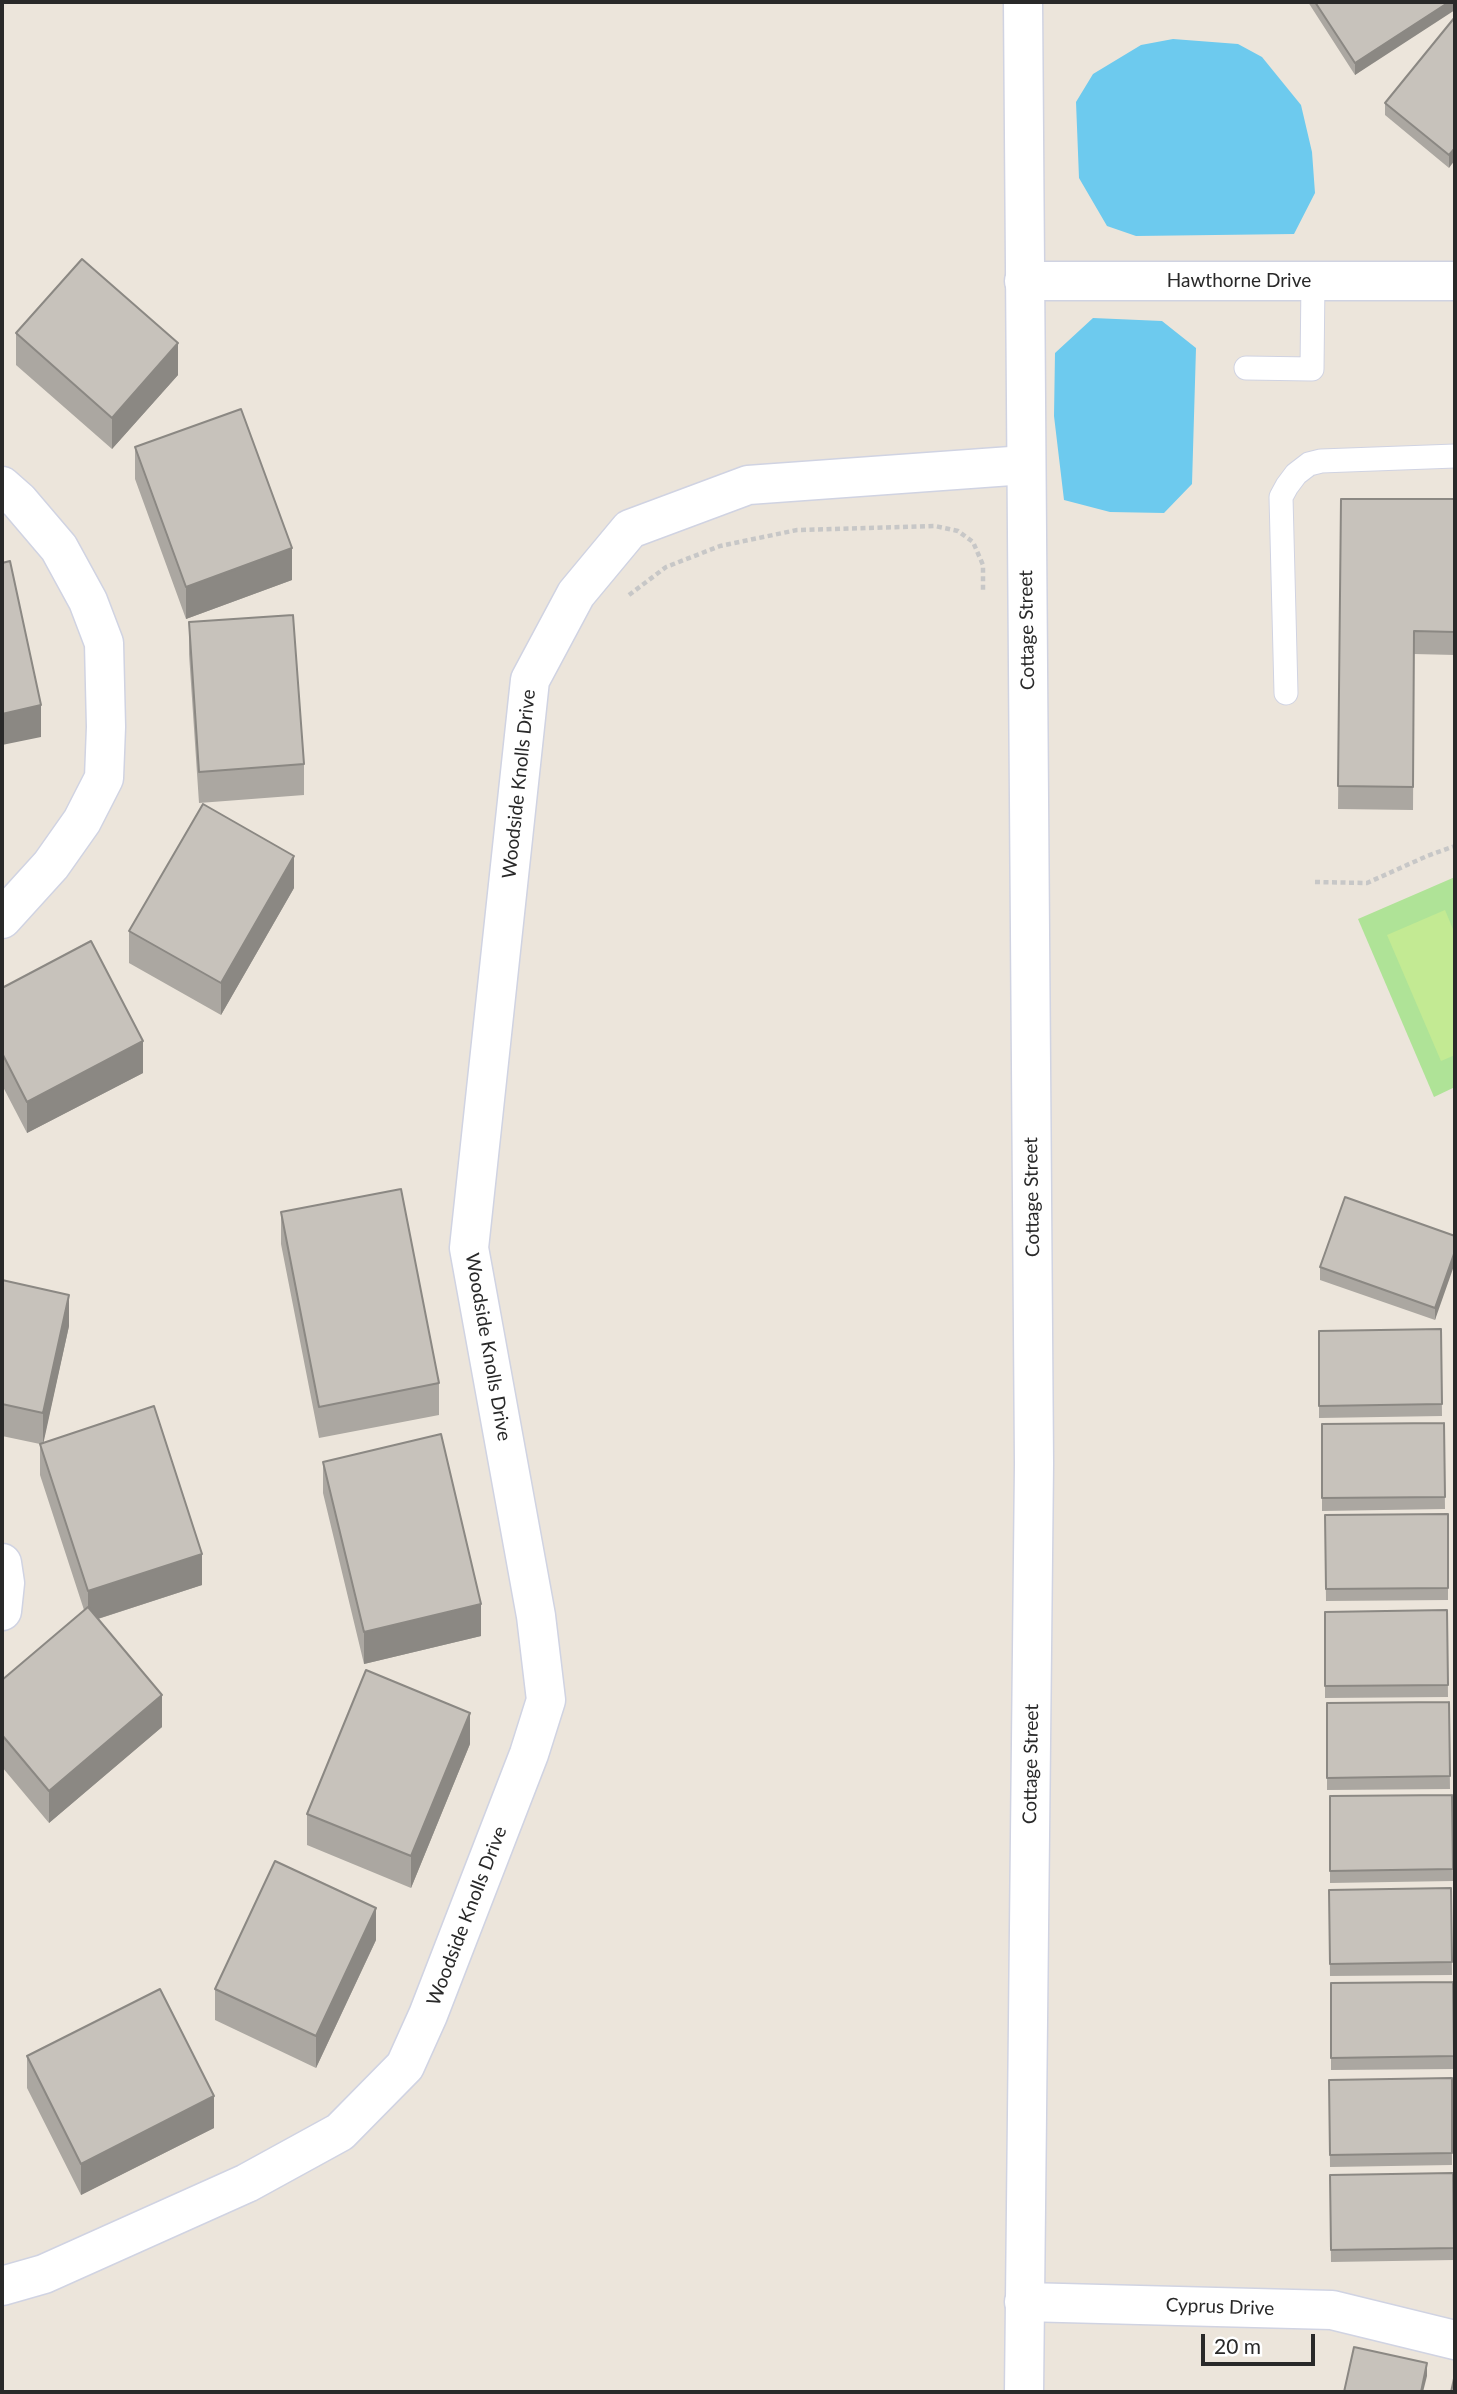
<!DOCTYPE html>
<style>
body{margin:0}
#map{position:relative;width:1457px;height:2394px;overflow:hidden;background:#ece5db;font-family:Lato,sans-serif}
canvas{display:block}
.frame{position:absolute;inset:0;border:4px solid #292929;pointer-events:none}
.scale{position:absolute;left:1201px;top:2334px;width:114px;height:32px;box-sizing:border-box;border:4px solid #292929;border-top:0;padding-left:9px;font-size:21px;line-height:24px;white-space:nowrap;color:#292929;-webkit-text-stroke:5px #fff;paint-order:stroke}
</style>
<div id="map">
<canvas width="1457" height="2394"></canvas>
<div class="frame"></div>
<div class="scale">20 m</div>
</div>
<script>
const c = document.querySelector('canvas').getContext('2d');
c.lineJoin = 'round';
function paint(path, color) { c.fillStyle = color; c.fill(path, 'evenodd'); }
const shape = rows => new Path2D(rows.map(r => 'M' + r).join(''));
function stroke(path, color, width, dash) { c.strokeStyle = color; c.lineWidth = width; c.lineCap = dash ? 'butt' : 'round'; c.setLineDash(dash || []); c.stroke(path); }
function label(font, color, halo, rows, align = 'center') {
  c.font = font + ' Lato,sans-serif'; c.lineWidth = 7; c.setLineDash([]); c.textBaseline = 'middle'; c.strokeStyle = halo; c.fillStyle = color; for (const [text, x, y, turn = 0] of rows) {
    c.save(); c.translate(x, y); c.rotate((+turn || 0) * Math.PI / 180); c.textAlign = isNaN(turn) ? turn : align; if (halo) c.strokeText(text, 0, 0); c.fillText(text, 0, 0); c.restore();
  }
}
const green = shape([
 [1455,877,1455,1087,1434,1097,1358,919]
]);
const pitch = shape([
 [1445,910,1455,934,1455,1055,1441,1061,1387,935]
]);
const water = shape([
 [1173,39,1238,44,1262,57,1301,105,1312,152,1315,193,1294,234,1136,236,1107,226,1079,178,1076,102,1093,74,1141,45],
 [1093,318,1162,321,1196,348,1192,484,1164,513,1110,512,1064,500,1054,416,1055,353]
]);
const path = shape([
 [629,595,666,567,720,546,797,530,935,526,958,531,973,542,983,565,983,592],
 [1315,882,1367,883,1427,856,1455,846]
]);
const lane = shape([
 [1246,368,1312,369,1313,281],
 [1286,693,1281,497,1287,486,1296,474,1309,464,1321,461,1455,456]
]);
const street = shape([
 [1024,281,1455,281],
 [2,486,19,501,59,548,88,601,104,643,106,727,104,778,82,821,51,865,2,919],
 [2,1563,5,1583,2,1611],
 [2,2286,44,2274,247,2183,340,2132,405,2066,428,2015,529,1754,546,1700,536,1616,469,1248,530,680,576,594,630,529,748,485,1025,465],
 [1024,2302,1332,2310,1455,2340]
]);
const secondary = shape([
 [1023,2,1034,1464,1024,2392]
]);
const wall = shape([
 [1308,2,1455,2,1355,75],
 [1455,17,1449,168,1385,115,1385,103],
 [16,333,178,375,112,449,16,365],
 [135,447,292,580,186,619,135,479],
 [1341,499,1455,499,1455,655,1414,654,1413,810,1338,809],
 [189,622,304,764,304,795,199,803,189,654],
 [294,888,221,1015,129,963,129,931],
 [2,988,143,1073,27,1133,2,1085],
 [281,1212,439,1383,439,1415,319,1438,281,1244],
 [1455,1236,1435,1320,1320,1280,1320,1267],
 [2,1280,69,1326,43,1442,202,1585,98,1619,162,1727,49,1823,2,1767,2,1680,84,1610,40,1475,40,1444,2,1436],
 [1441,1329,1442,1416,1319,1418,1319,1331],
 [1444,1423,1445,1509,1322,1511,1322,1424],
 [323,1462,481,1636,364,1664,323,1493],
 [1448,1514,1448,1600,1326,1601,1325,1515],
 [1447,1610,1448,1697,1325,1698,1325,1612],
 [1449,1702,1450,1789,1327,1790,1327,1703],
 [470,1744,411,1888,307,1845,307,1814],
 [1452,1795,1453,1881,1330,1883,1330,1796],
 [1451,1888,1452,1975,1330,1976,1329,1890],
 [376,1940,316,2068,215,2020,215,1989],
 [1453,1982,1454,2069,1331,2070,1331,1983],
 [27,2056,214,2128,81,2195,27,2088],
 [1452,2078,1452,2165,1330,2167,1329,2080],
 [1453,2173,1454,2260,1331,2262,1330,2175]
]);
const shadedWall = shape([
 [1449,2,1455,2,1455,10,1355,75,1355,63],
 [1455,148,1455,160,1449,168,1449,155],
 [178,343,178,375,112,449,112,418],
 [292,548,292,580,186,619,186,587],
 [41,705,41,737,2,745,2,714],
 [294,856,294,888,221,1015,221,983],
 [143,1041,143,1073,27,1133,27,1102],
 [1455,1251,1455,1263,1435,1320,1435,1308],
 [69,1295,69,1326,43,1445,43,1413],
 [202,1554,202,1585,88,1622,88,1591],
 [481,1604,481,1636,364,1664,364,1632],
 [162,1695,162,1727,49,1823,49,1791],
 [470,1713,470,1744,411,1888,411,1856],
 [376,1908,376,1940,316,2068,316,2036],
 [214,2096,214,2128,81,2195,81,2164],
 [1427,2363,1427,2376,1423,2392,1421,2392]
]);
const building = shape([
 [1315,2,1449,2,1355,63,1315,2],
 [1455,17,1455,148,1449,155,1385,103,1455,17],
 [82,259,178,343,112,418,16,333,82,259],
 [241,409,292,548,186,587,135,447,241,409],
 [1341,499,1455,499,1455,632,1414,631,1413,787,1338,786,1341,499],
 [10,561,41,705,2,714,2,563,10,561],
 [293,615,304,764,199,772,189,622,293,615],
 [203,804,294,856,221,983,129,931,203,804],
 [91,941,143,1041,27,1102,2,1053,2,988,91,941],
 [401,1189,439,1383,319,1407,281,1212,401,1189],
 [1345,1197,1455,1236,1455,1251,1435,1308,1320,1267,1345,1197],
 [2,1280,69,1295,43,1413,2,1404,2,1280],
 [1441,1329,1442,1404,1319,1406,1319,1331,1441,1329],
 [154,1406,202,1554,88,1591,40,1444,154,1406],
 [1444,1423,1445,1497,1322,1498,1322,1424,1444,1423],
 [441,1434,481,1604,364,1632,323,1462,441,1434],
 [1448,1514,1448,1588,1326,1589,1325,1515,1448,1514],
 [88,1607,162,1695,49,1791,2,1735,2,1680,88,1607],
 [1447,1610,1448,1685,1325,1686,1325,1612,1447,1610],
 [366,1670,470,1713,411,1856,307,1814,366,1670],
 [1449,1702,1450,1776,1327,1778,1327,1703,1449,1702],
 [1452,1795,1453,1869,1330,1871,1330,1796,1452,1795],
 [275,1861,376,1908,316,2036,215,1989,275,1861],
 [1451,1888,1452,1962,1330,1964,1329,1890,1451,1888],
 [1453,1982,1454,2056,1331,2058,1331,1983,1453,1982],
 [160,1989,214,2096,81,2164,27,2056,160,1989],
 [1452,2078,1452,2153,1330,2155,1329,2080,1452,2078],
 [1453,2173,1454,2248,1331,2250,1330,2175,1453,2173],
 [1354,2347,1427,2363,1421,2392,1344,2392,1354,2347],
 [1455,2374,1455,2392,1451,2392,1455,2374]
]);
const streetNames = [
 ["Hawthorne Drive",1239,281],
 ["Cottage Street",1027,630,-91],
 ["Woodside Knolls Drive",519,784,-84],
 ["Cottage Street",1032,1197,-91],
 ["Woodside Knolls Drive",488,1347,80],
 ["Cottage Street",1031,1764,-89],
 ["Woodside Knolls Drive",467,1916,-69],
 ["Cyprus Drive",1220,2307,2]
];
paint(green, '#afe397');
paint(pitch, '#c3ea93');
paint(water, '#6dcaee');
stroke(lane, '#d0d3e2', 25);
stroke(street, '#d0d3e2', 41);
stroke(secondary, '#d0d3e2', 41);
stroke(path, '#c7c7c7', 4.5, [5, 3.5]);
stroke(lane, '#fff', 23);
stroke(street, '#fff', 38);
stroke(secondary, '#fff', 38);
paint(wall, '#aba7a1');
paint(shadedWall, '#8b8883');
paint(building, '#c7c2bb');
stroke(building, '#8b8883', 2);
label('19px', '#292929', '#fff', streetNames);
</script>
